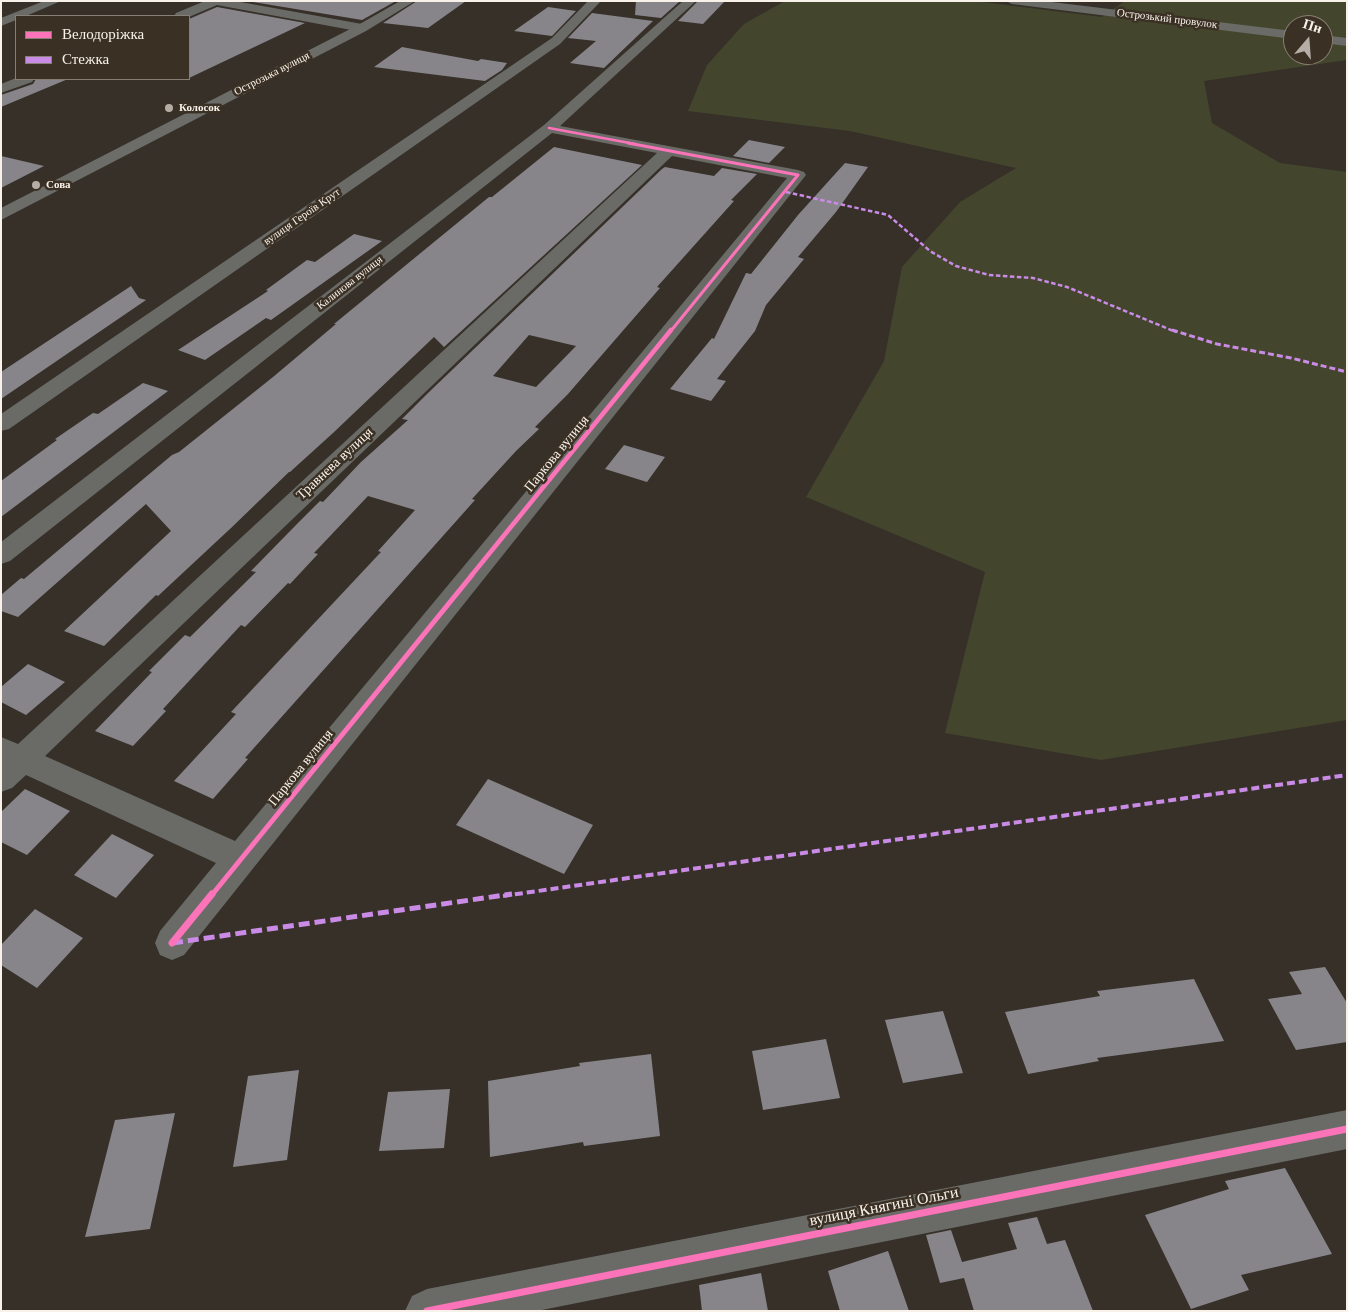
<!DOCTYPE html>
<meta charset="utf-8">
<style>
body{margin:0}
#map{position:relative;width:1348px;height:1312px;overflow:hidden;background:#363029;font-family:"Times New Roman",serif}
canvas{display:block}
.frame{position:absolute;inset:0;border:2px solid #f9f2eb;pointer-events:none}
.legend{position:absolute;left:15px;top:15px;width:175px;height:65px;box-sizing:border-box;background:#3b3024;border:1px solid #877e74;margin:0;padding:6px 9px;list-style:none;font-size:15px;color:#f9f2eb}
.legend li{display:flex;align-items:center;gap:10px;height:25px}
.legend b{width:25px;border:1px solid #877e74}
.north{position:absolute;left:1283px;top:15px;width:50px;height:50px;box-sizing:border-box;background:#3b3024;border:1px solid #877e74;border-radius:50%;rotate:18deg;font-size:14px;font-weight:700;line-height:20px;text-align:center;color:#f9f2eb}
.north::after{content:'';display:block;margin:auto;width:18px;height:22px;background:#b5aea7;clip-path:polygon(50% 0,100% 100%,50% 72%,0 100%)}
</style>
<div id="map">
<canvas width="1348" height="1312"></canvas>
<div class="frame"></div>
<ul class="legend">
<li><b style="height:6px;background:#fb73b8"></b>Велодоріжка</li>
<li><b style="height:6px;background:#ca8be6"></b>Стежка</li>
</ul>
<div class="north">Пн</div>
</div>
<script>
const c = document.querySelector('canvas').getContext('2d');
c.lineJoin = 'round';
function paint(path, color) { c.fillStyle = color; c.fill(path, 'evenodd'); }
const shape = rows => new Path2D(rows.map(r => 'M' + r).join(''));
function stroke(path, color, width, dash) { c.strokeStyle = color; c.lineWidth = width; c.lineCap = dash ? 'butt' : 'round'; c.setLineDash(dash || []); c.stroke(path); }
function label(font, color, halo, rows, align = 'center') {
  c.font = font + ' "Times New Roman",serif'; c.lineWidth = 5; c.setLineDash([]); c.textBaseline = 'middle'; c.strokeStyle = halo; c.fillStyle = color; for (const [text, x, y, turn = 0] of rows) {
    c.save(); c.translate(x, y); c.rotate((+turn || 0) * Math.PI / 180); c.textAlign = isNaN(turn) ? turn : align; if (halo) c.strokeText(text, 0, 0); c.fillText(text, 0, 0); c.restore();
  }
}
const green = shape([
 [785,1,974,1,1102,17,1125,1,1347,1,1347,60,1204,81,1212,123,1280,163,1347,172,1347,720,1101,760,945,733,985,572,806,497,884,361,902,267,960,202,1016,168,850,131,688,111,707,65,744,24],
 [1293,25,1323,25,1323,55,1293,55]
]);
const building = shape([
 [247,1,396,1,362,20],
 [417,1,466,1,428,28,383,23],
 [636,1,680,1,661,18,635,15],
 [698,1,725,1,703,24,678,21],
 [217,7,305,23,189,78,189,19],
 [548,7,576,11,552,36,514,31],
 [592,13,653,21,604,68,570,63,596,41,568,38],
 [402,47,478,61,481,59,507,63,502,70,485,81,374,67],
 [36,79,68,79,1,107,1,95,33,84],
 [749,140,785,147,769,163,733,156],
 [554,147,642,165,444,347,434,337,333,433,290,472,289,472,231,528,158,596,156,595,104,646,64,631,171,531,146,504,18,617,1,611,1,595,21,578,24,579,172,455,179,452,273,377,336,324,334,324,489,197,492,197],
 [1,156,44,166,1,188],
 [845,163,868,167,836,212,798,257,804,259,766,305,755,331,717,379,726,381,711,401,670,389,712,338,714,339,746,273,751,274,798,215],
 [665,167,714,176,722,168,757,174,731,200,734,201,657,287,660,288,568,394,535,427,539,429,516,451,472,499,475,500,245,758,248,759,213,799,174,781,236,714,231,712,381,552,378,551,415,510,368,496,314,553,318,554,290,584,288,583,245,627,241,625,163,709,166,711,133,746,95,731,152,672,149,671,185,635,190,637,256,572,251,571,295,526,320,501,323,502,361,462,408,420,402,419,428,393,662,169],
 [529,335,576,346,536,387,493,376],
 [354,234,382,241,271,320,266,318,205,360,178,350,268,291,266,290,307,260,315,262],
 [131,286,139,298,146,300,1,399,1,372],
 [143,383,168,391,1,517,1,481,57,440,55,439,93,413,98,414],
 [624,445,665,457,647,482,605,469],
 [28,664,65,682,26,715,1,702,1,687],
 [488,779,593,825,564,874,456,825],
 [25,789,70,811,27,855,1,842,1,812],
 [112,834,154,855,116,898,74,875],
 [35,909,83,938,37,988,1,965,1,945],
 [1325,967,1347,1003,1347,1042,1296,1050,1268,999,1302,994,1289,972],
 [1194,979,1224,1041,1097,1058,1099,1061,1028,1074,1005,1012,1100,996,1097,991],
 [943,1011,963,1073,903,1083,885,1020],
 [826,1039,840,1098,763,1110,752,1051],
 [651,1054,660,1136,584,1146,583,1142,490,1157,488,1081,580,1066,579,1063],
 [299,1070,287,1160,233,1167,248,1076],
 [450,1089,444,1148,379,1151,388,1092],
 [175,1113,150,1229,85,1237,115,1120],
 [1285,1168,1332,1254,1241,1275,1249,1290,1191,1309,1145,1215,1229,1189,1225,1181],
 [1037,1217,1047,1244,1065,1240,1093,1311,974,1311,964,1278,940,1283,926,1235,951,1230,962,1262,1017,1249,1008,1223],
 [888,1251,909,1311,840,1311,828,1271],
 [761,1273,768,1311,702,1311,699,1285]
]);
const minor = shape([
 [44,1,61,1,26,16,16,16,16,20,1,26,1,18,44,1],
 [205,1,235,1,362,24,368,28,362,32,217,5,189,17,174,16,176,13,205,1],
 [588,1,601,1,560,44,9,429,1,431,1,414,552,38,588,1],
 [683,1,696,1,560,126,798,170,804,172,806,175,184,955,172,960,160,955,155,943,160,931,216,863,26,775,12,788,1,792,1,737,18,744,657,153,552,133,10,561,1,564,1,542,544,125,683,1],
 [672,156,787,178,235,841,45,756,672,156],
 [1006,1,1043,1,1293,31,1293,39,1012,4,1006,1],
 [1323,35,1347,38,1347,46,1323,43,1323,35],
 [16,78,34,79,32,82,1,93,1,84,16,78],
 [1347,1110,1347,1149,537,1311,405,1311,412,1296,427,1289,1347,1110]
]);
const secondary = shape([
 [400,1,415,1,366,31,1,220,1,208,358,25,400,1]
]);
const quietFar3 = shape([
 [786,192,888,215,930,251,956,266,989,275,1033,278,1067,287,1176,332]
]);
const quietFar2 = shape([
 [1172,330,1217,344,1291,358,1347,372]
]);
const quietFar1 = shape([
 [503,896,1347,775]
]);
const quiet = shape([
 [172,943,512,894]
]);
const cyclewayFar4 = shape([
 [549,128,635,144]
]);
const cyclewayFar3 = shape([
 [628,143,798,175,670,332]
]);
const cyclewayFar2 = shape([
 [471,576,671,330]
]);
const cyclewayFar1 = shape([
 [211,896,472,575]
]);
const cycleway = shape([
 [172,943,212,894],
 [427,1311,1347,1129]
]);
const markers = [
 [169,108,5,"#b5aea7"],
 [36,185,5,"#b5aea7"]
];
const farStreetnames = [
 ["Острозький провулок",1167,19,7],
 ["Острозька вулиця",272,74,-27],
 ["вулиця Героїв Крут",302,217,-35],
 ["Калинова вулиця",350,283,-38]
];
const farPoinames = [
 ["Колосок",179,108],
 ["Сова",46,185]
];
const streetNames = [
 ["Паркова вулиця",557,454,-51],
 ["Травнева вулиця",335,464,-43],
 ["Паркова вулиця",301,768,-51]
];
const nearStreetnames = [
 ["вулиця Княгині Ольги",884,1207,-11]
];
paint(green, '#43462d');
paint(building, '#87858a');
paint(minor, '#6a6b67');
paint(secondary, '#6c6c69');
stroke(quietFar3, '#ca8be6', 2.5, [4.5, 2.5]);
stroke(quietFar2, '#ca8be6', 3, [6, 3]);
stroke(quietFar1, '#ca8be6', 4, [8, 4]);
stroke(quiet, '#ca8be6', 5, [11, 5]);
stroke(cyclewayFar4, '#fb73b8', 2.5);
stroke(cyclewayFar3, '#fb73b8', 3);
stroke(cyclewayFar2, '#fb73b8', 4.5);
stroke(cyclewayFar1, '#fb73b8', 5);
stroke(cycleway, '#fb73b8', 7);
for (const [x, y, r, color] of markers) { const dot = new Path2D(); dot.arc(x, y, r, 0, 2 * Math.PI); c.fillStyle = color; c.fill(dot); stroke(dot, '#3b3024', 2); }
label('11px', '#f9f2eb', '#3b3024', farStreetnames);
label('bold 11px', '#f9f2eb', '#3b3024', farPoinames, 'left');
label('14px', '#f9f2eb', '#3b3024', streetNames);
label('16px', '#f9f2eb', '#3b3024', nearStreetnames);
</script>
